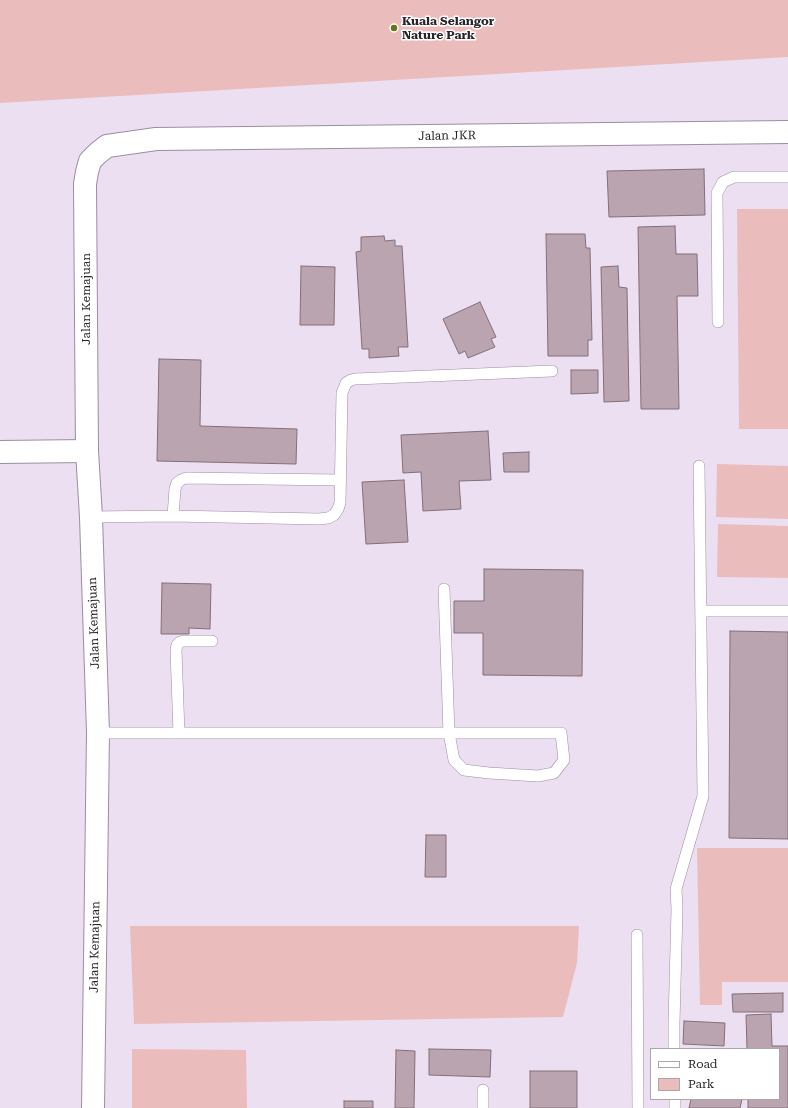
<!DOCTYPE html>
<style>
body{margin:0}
#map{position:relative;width:788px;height:1108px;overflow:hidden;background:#ecdff2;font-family:"Roboto Serif",serif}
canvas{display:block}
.legend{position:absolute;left:650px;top:1048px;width:130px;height:52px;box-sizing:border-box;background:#fff;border:1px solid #a9a7aa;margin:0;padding:5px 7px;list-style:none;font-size:12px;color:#29242b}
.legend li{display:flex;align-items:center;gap:8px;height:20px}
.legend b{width:20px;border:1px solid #a9a7aa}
</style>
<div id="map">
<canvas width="788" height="1108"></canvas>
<ul class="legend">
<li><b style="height:5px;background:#fff"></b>Road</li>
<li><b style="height:11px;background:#eabdbc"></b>Park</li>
</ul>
</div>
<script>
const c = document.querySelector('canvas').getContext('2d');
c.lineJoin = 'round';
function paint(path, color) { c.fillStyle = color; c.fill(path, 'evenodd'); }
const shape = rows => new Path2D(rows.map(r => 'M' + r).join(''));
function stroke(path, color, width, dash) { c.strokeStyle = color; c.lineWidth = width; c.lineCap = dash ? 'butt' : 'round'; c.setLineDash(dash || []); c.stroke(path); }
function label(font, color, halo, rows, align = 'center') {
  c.font = font + ' "Roboto Serif",serif'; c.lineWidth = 3; c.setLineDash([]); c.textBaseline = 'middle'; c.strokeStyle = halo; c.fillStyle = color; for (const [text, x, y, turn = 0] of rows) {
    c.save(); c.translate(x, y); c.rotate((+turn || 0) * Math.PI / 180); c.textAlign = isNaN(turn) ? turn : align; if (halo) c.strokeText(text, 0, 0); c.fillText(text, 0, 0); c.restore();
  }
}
const green = shape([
 [0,0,788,0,788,57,0,103],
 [737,209,788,209,788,429,739,429],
 [717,464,788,466,788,519,716,517],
 [718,524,788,526,788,578,717,577],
 [697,848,788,848,788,982,722,982,722,1005,700,1005],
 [130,926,579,926,577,963,563,1017,134,1024],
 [132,1049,246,1050,247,1108,132,1108]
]);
const building = shape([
 [704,169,705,215,609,217,607,171,704,169],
 [675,226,676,254,697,254,698,296,677,296,679,409,641,409,638,227,675,226],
 [546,234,585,234,586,248,590,248,592,340,588,340,588,356,548,356,546,234],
 [384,236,385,241,395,240,395,246,402,246,408,347,398,347,399,356,369,358,369,349,362,349,356,252,361,251,361,237,384,236],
 [301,266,335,267,334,325,300,325,301,266],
 [618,266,619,287,627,288,629,401,604,402,601,267,618,266],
 [480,302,496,337,491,339,495,347,468,358,465,351,459,354,443,319,480,302],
 [159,359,201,360,200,426,297,429,296,464,157,461,159,359],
 [571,370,598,370,598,393,571,394,571,370],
 [488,431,491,480,459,481,461,509,423,511,421,472,403,473,401,435,488,431],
 [529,452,529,472,504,472,503,453,529,452],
 [404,480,408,542,366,544,362,482,404,480],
 [484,569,583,570,582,676,483,675,483,633,454,633,454,601,484,601,484,569],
 [162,583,211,584,210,629,189,628,189,634,161,634,162,583],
 [730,631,788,632,788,839,729,838,730,631],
 [426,835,446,835,446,877,425,877,426,835],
 [783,993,783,1012,733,1012,732,994,783,993],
 [771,1014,772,1046,788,1046,788,1108,748,1108,748,1099,779,1099,779,1049,747,1049,746,1015,771,1014],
 [684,1021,725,1023,724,1046,683,1044,684,1021],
 [429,1049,491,1050,490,1077,429,1075,429,1049],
 [396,1050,415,1051,414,1108,395,1108,396,1050],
 [530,1071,577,1071,577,1108,530,1108,530,1071],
 [691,1099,742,1099,740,1108,689,1108,691,1099],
 [344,1101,373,1101,373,1108,344,1108,344,1101]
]);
const lane = shape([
 [718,322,717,193,723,182,734,177,788,177],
 [173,516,175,489,177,483,181,480,186,478,341,480],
 [91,517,173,516,319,519,328,518,334,515,338,509,340,503,342,393,346,383,351,380,355,379,552,371],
 [701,611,788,611],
 [98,733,561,733,564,760,554,773,538,776,489,773,464,770,454,760,449,733,444,589],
 [179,733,176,650,177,645,180,642,184,641,212,641],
 [637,935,638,1108],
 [674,1049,674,1023,677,909,676,889,703,796,699,466],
 [483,1090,483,1108],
 [675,1099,675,1108]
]);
const street = shape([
 [0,452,87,451]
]);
const secondary = shape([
 [93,1108,98,733,91,517,87,451,85,184,87,172,90,161,98,153,107,146,156,139,788,132]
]);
const markers = [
 [394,28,4,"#68721c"]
];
const poiNames = [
 ["Kuala Selangor",402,21],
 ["Nature Park",402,35]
];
const streetNames = [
 ["Jalan JKR",447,136,-1],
 ["Jalan Kemajuan",86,299,-90],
 ["Jalan Kemajuan",94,623,-92],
 ["Jalan Kemajuan",95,947,-89]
];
paint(green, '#eabdbc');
paint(building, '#baa4af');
stroke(building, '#836e78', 1);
stroke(lane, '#9b8ea0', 12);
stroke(street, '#9b8ea0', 24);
stroke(secondary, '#9b8ea0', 24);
stroke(lane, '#fff', 11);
stroke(street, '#fff', 22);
stroke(secondary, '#fff', 22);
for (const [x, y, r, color] of markers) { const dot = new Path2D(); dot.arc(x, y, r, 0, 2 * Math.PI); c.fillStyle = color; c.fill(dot); stroke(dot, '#fff', 1.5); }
label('bold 12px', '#29242b', '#fff', poiNames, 'left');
label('12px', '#29242b', '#fff', streetNames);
</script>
